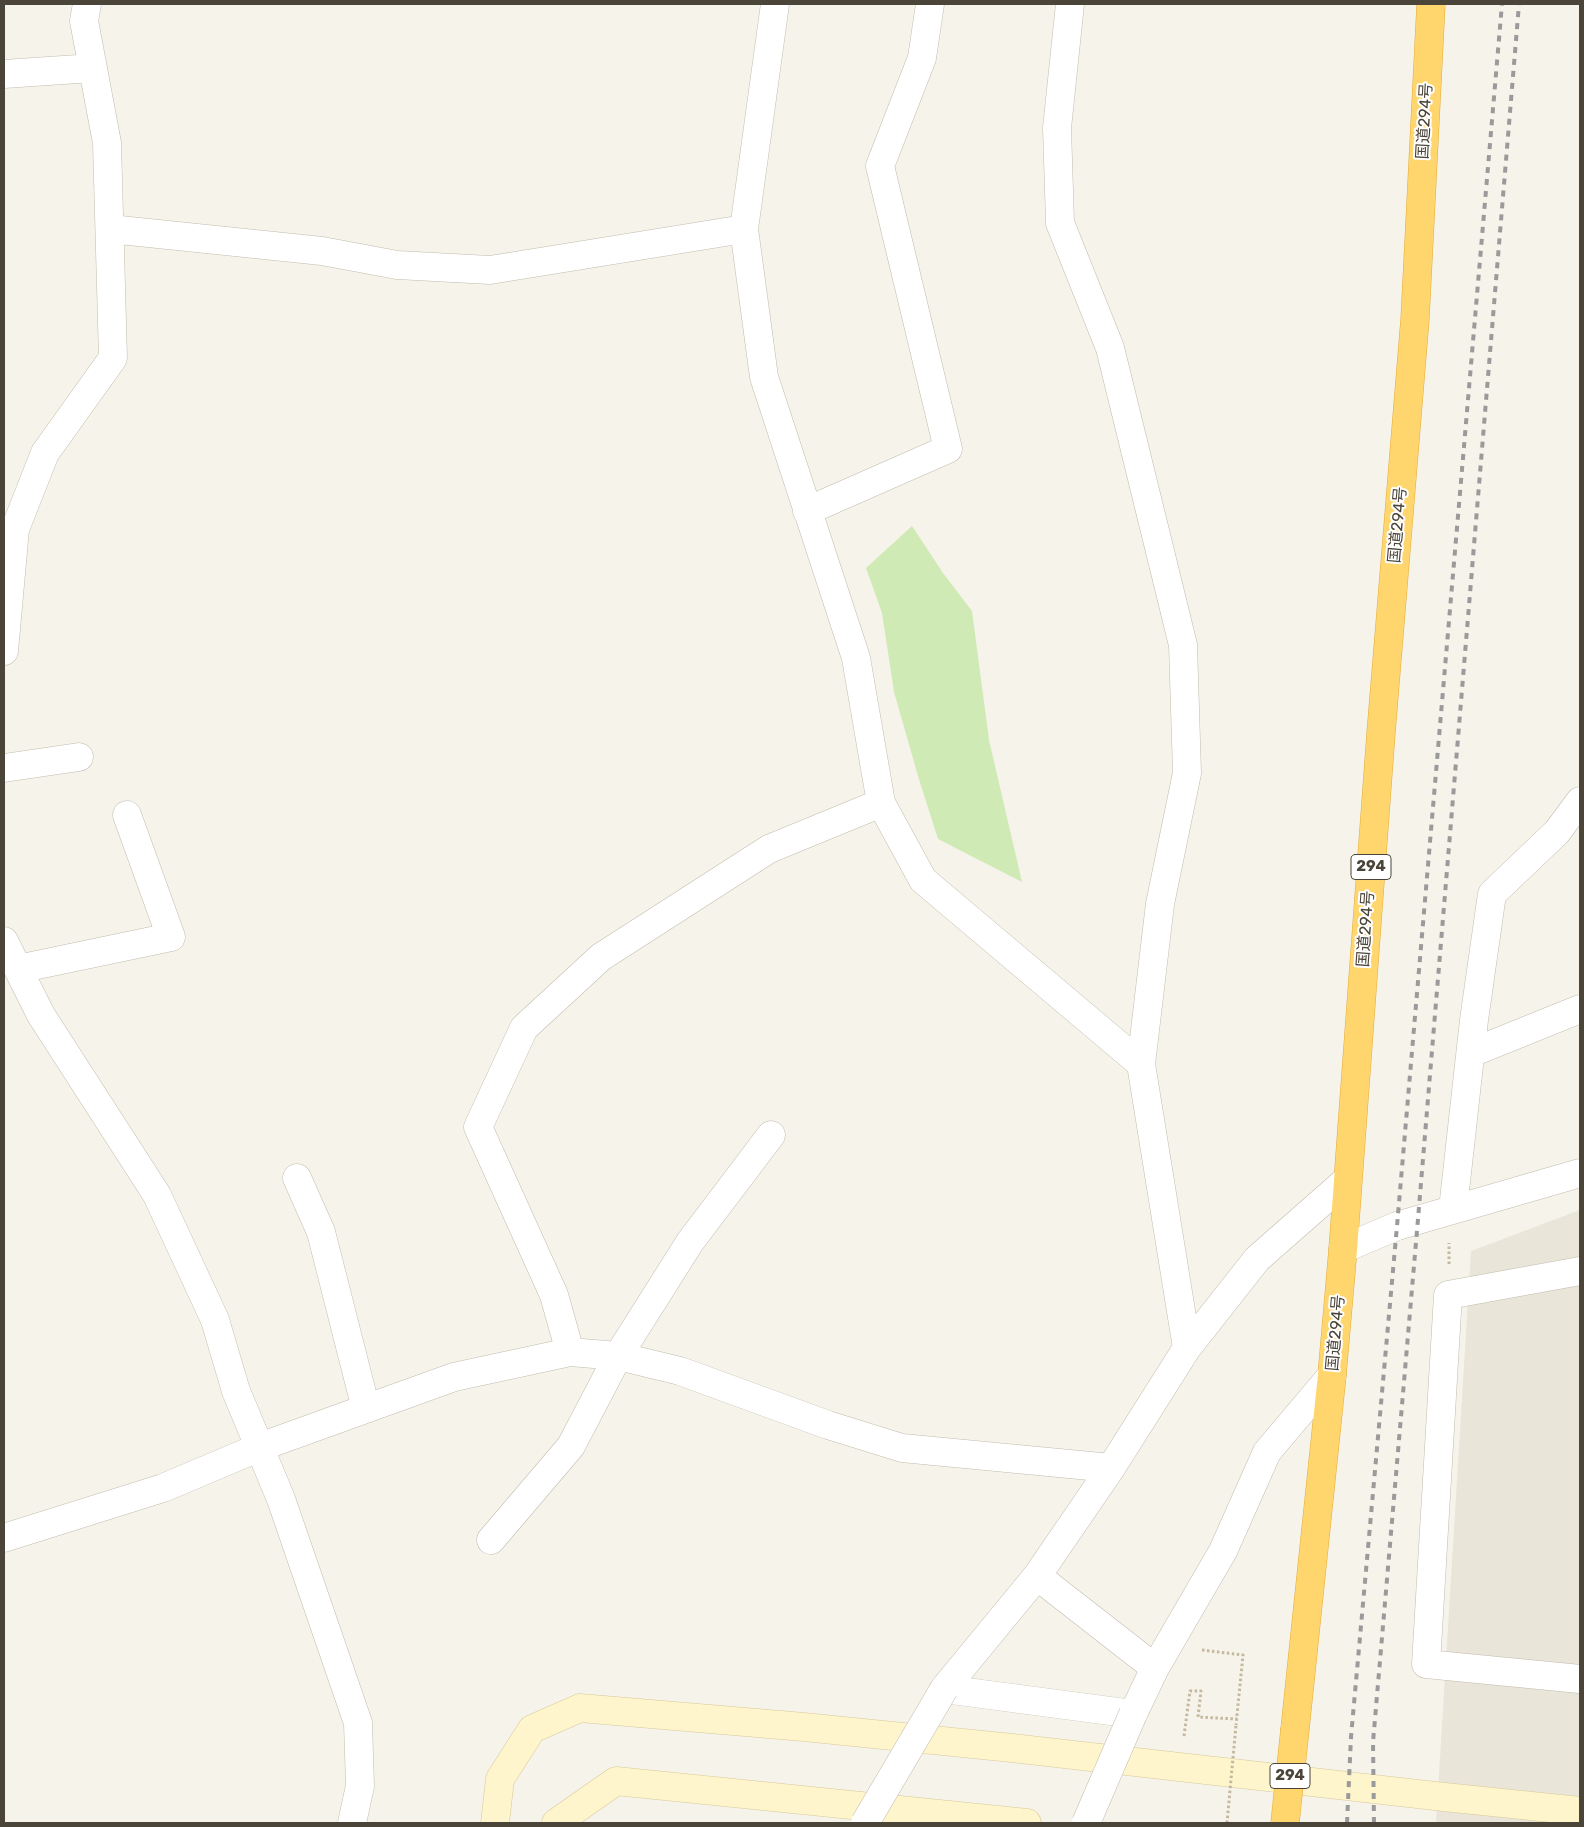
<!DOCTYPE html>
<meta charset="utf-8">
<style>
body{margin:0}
#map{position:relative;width:1584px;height:1827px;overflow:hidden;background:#f6f3eb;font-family:Rubik,sans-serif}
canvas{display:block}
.frame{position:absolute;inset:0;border:5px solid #4b4438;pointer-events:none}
</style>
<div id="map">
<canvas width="1584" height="1827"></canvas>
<div class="frame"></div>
</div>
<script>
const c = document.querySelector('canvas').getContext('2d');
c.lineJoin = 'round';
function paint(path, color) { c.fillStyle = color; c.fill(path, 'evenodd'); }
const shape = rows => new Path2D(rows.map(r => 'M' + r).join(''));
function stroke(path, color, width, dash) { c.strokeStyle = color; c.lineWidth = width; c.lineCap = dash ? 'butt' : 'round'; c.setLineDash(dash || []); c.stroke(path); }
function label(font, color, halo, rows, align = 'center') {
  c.font = font + ' Rubik,"Noto Sans JP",sans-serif'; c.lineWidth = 4; c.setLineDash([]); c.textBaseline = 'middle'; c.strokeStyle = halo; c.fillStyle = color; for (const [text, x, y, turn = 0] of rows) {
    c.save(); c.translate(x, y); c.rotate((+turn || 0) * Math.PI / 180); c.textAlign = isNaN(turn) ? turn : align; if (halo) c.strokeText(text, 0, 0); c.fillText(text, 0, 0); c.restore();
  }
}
const residential = shape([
 [1580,1210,1580,1823,1436,1823,1471,1251]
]);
const green = shape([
 [912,526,943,573,972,611,989,740,1022,882,938,839,918,776,894,692,882,613,866,568]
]);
const path = shape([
 [1449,1264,1449,1243],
 [1202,1650,1243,1655,1236,1725],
 [1184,1736,1190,1691,1201,1691,1198,1717,1237,1719]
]);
const street = shape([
 [775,4,744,229,764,377,856,658,881,803,923,880,1141,1064,1187,1348],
 [1070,4,1057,128,1060,223,1110,348,1183,645,1187,773,1160,904,1141,1064],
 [4,74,93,68],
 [110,229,322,251,397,265,490,270,744,229],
 [807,511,948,449,880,166,922,58,930,4],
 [4,651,15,529,45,453,113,358,107,143,84,21,87,4],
 [4,768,79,757],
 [4,941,41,1015,157,1195,215,1320,236,1391,281,1499,358,1723,360,1786,352,1823],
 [18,969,171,937,127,815],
 [1471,1053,1580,1009],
 [297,1178,321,1232,366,1409],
 [1453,1209,1474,1020,1492,894,1557,832,1580,801],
 [1343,1249,1397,1226,1580,1173],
 [1580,1271,1448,1295,1426,1664,1580,1679],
 [570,1352,554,1295,478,1127,524,1028,601,957,769,849,881,803],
 [4,1538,163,1488,260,1447,454,1377,570,1352,618,1356,680,1371,828,1425,902,1448,1111,1468],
 [491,1540,571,1446,618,1356,690,1242,771,1135],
 [1037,1576,1155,1668],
 [944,1689,1037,1576,1111,1468,1187,1348,1257,1259,1347,1180],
 [944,1689,1133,1714,1155,1668,1223,1551,1267,1452,1332,1375]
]);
const secondary = shape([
 [495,1823,500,1779,532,1729,580,1708,804,1727,1012,1748,1444,1797,1580,1811],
 [556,1823,616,1781,1027,1823]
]);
const highway = shape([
 [1295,1729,1332,1375,1343,1249,1381,733,1415,319,1431,4]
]);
const rail = shape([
 [1347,1823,1351,1737,1397,1226,1502,4],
 [1374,1823,1373,1742,1418,1219,1519,4]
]);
const pathBridge = shape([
 [1227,1823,1236,1725]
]);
const streetBridge = shape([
 [865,1823,944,1689],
 [1086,1823,1133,1714]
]);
const highwayBridge = shape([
 [1285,1823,1295,1729]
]);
const shields = [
 [1371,867,40],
 [1290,1776,40]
];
const shieldNames = [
 ["294",1371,867],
 ["294",1290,1776]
];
const streetNames = [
 ["国道294号",1425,121,-87],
 ["国道294号",1398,525,-85],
 ["国道294号",1366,929,-86],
 ["国道294号",1336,1333,-85]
];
paint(residential, '#eae5d9');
paint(green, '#cfeab4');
stroke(street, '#c2bcad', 29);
stroke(secondary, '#d7c99a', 29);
stroke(highway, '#e2ac39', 29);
stroke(path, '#c4b89e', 3, [2.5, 2.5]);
stroke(street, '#fff', 28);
stroke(secondary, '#fff5cc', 28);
stroke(highway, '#ffd56d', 28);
stroke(rail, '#9a9a9a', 4, [6, 6]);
stroke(streetBridge, '#c2bcad', 29, []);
stroke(highwayBridge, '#e2ac39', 29, []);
stroke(pathBridge, '#c4b89e', 3, [2.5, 2.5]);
stroke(streetBridge, '#fff', 28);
stroke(highwayBridge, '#ffd56d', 28);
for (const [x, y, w] of shields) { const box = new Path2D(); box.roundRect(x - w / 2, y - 12.5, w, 25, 4); c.fillStyle = '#fff'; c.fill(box); stroke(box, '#4b4438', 1); }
label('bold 15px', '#4b4438', null, shieldNames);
label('16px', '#4b4438', '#fff', streetNames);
</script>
